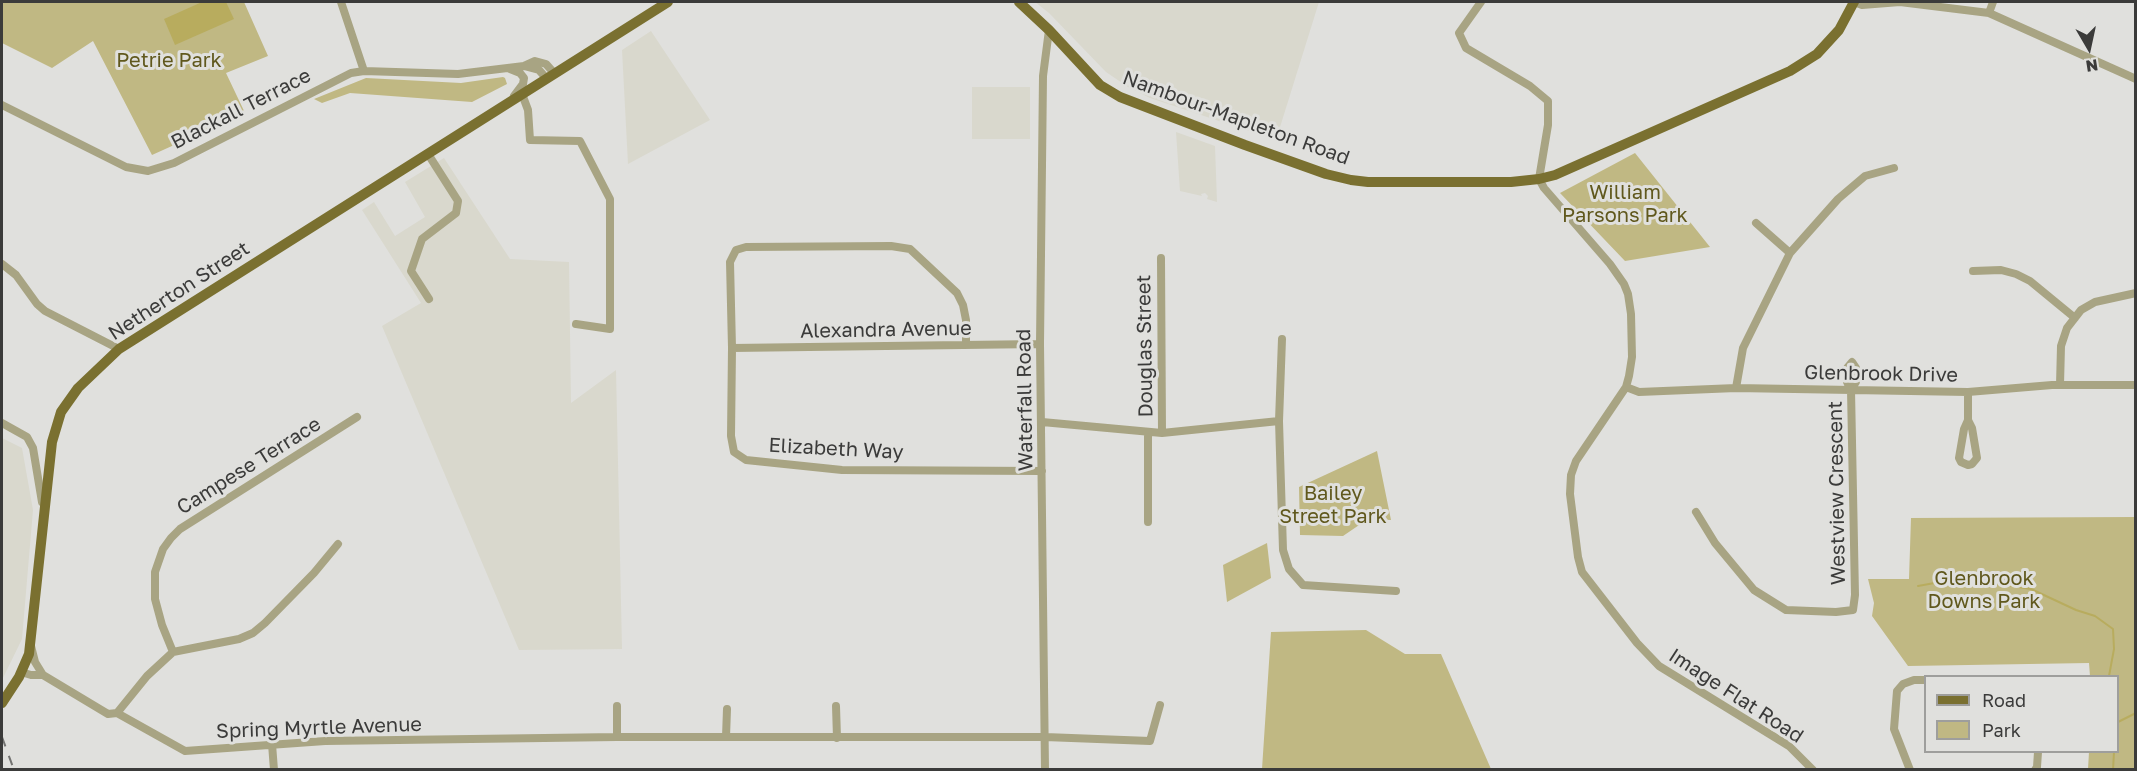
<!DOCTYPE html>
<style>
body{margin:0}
#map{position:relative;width:2137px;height:771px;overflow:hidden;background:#e0e0dd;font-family:"Golos Text",sans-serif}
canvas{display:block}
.frame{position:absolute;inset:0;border:3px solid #3b3b3a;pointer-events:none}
.legend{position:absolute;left:1924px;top:675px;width:195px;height:78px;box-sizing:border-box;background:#e0e0dd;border:2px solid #9e9e9c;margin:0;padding:8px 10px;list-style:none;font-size:18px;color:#3b3b3a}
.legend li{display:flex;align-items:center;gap:12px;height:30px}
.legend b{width:30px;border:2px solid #9e9e9c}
.north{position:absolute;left:2059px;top:18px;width:60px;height:60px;-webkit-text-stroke:4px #e0e0dd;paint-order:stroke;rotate:171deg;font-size:16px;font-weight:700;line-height:24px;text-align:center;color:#3b3b3a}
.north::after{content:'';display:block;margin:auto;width:21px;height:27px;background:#3b3b3a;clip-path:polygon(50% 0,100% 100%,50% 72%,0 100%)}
</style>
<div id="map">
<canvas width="2137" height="771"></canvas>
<div class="frame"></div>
<ul class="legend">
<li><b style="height:8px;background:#7a7030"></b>Road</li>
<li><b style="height:16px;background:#c0b883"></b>Park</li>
</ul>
<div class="north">N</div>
</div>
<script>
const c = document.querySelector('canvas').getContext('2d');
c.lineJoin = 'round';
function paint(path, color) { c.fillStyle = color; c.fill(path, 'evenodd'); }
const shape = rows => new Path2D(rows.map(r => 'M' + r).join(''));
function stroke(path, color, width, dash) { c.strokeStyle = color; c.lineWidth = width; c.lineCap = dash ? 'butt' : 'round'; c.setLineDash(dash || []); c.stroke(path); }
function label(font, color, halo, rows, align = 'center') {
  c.font = font + ' "Golos Text",sans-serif'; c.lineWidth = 6; c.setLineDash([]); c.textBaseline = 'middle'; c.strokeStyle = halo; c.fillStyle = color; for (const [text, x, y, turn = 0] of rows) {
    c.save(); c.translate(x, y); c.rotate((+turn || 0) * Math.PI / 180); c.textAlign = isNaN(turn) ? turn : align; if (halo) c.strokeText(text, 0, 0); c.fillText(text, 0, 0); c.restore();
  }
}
const built = shape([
 [1035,2,1319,2,1276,140,1150,98,1128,87,1106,72,1049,13],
 [651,31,710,120,628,164,622,50],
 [972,87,1030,87,1030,139,972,139],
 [1176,132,1215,146,1217,202,1207,199,1208,196,1205,193,1201,194,1202,196,1180,191],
 [444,158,510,259,569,262,571,403,616,370,622,649,519,650,382,326,421,303,362,210,374,202,395,236,425,217,405,182],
 [2,438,22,448,33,510,22,639,2,680]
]);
const green = shape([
 [2,2,244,2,268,56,226,73,245,113,152,155,93,41,52,68,2,43],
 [503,77,505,78,507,84,472,102,350,93,322,103,314,99,366,78,461,83],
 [1635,153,1710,247,1625,261,1560,193],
 [1377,451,1391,520,1368,519,1343,536,1300,535,1299,487],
 [2135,517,2135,769,2088,769,2089,752,2118,752,2118,676,2090,676,2089,663,1908,666,1872,616,1874,603,1868,579,1909,579,1911,518],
 [1267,543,1271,578,1227,602,1223,565],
 [1366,630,1405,654,1441,654,1491,769,1262,769,1271,632]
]);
const water = shape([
 [202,2,226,2,234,19,175,45,164,19]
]);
const stream = shape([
 [1918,586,1940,582,1966,582,2006,585,2031,589,2076,610,2095,616,2113,629,2114,649,2109,676],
 [2118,722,2136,713],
 [2113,770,2114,752]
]);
const minor = shape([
 [341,2,364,71],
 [1481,2,1459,33,1466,48,1530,86,1548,101,1548,125,1539,179,1544,188,1610,264,1624,284,1628,294,1631,314,1632,357,1629,376,1626,387,1576,461,1571,475,1570,494,1578,557,1582,572,1637,643,1659,666,1789,746,1813,770],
 [1854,2,1862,5,1900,2,1989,13,2136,79],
 [1989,13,1993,2],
 [524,66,539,70,546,78],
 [510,69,520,73,524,78,523,84,514,96],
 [522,94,528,110,530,140,580,141,610,199,610,329,576,324],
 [2,105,126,167,148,171,174,163,351,73,364,71,458,74,524,66,535,61,546,64,554,73],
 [428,154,458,201,456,213,422,239,411,271,429,299],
 [1756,223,1790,253],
 [1161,258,1162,433],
 [2,264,16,275,37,304,45,311,119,349],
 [1973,271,2001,270,2016,274,2030,281,2075,318],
 [1282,339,1279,421,1283,550,1289,569,1303,585,1396,591],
 [966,345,966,320,963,305,957,293,910,249,891,246,746,247,736,250,730,262,732,348,731,436,734,452,746,460,842,470,1042,471],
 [732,348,1040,344],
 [2060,385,2061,346,2067,328,2081,310,2095,302,2136,293],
 [1626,387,1639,392,1736,388,1968,392,2052,385,2136,385],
 [1736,388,1743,348,1790,253,1838,199,1865,176,1894,168],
 [1968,392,1968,420,1972,428,1977,458,1972,464,1968,465,1961,462,1959,458,1964,429,1968,420],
 [1042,422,1162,433,1279,421],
 [2,423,27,437,33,448,42,502],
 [1148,433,1148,522],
 [1696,512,1715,543,1754,590,1786,610,1836,612,1853,610,1855,595,1851,390,1847,382,1847,368,1852,362,1856,368,1856,382,1851,390],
 [31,646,35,662,43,675,108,714,117,713,185,751,325,741,617,737,1045,737,1150,741,1160,705],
 [173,652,162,625,155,599,155,572,163,549,171,538,180,529,357,417],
 [21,672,31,675,43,675],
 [617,706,617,737],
 [836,706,837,738],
 [117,713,147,676,173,652,239,639,253,633,265,623,314,573,338,544],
 [726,737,727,709],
 [272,744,274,770],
 [1045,770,1040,344,1043,76,1049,30],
 [1910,770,1894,729,1897,691,1903,684,1914,680,1926,680],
 [2035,770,2037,767,2038,752]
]);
const major = shape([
 [1019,2,1049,30,1100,85,1120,97,1245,145,1326,174,1351,180,1368,182,1511,182,1539,179,1555,175,1790,71,1817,54,1839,30,1854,2],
 [2,703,19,677,29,654,52,442,61,412,78,388,119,349,668,2]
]);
const rail = shape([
 [2,737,14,770]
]);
const parkNames = [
 ["Petrie Park",169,61],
 ["William",1625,193],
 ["Parsons Park",1625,216],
 ["Bailey",1333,494],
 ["Street Park",1333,517],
 ["Glenbrook",1984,579],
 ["Downs Park",1984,602]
];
const streetNames = [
 ["Blackall Terrace",241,109,-27],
 ["Nambour-Mapleton Road",1236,118,20],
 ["Netherton Street",179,291,-33],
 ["Alexandra Avenue",886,330,-1],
 ["Douglas Street",1145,346,-91],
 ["Glenbrook Drive",1881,374,1],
 ["Waterfall Road",1025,400,-91],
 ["Elizabeth Way",836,449,3],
 ["Campese Terrace",249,466,-32],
 ["Westview Crescent",1837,493,-91],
 ["Image Flat Road",1736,696,33],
 ["Spring Myrtle Avenue",319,728,-2]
];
paint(built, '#d9d8cd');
paint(green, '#c0b883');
paint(water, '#b8ac5e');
stroke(stream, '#b8ac5e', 2);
stroke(minor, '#a8a483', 8);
stroke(major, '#7a7030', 10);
stroke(rail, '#737371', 2, [10, 10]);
label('20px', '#60581d', '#e0e0dd', parkNames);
label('20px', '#3b3b3a', '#e0e0dd', streetNames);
</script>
